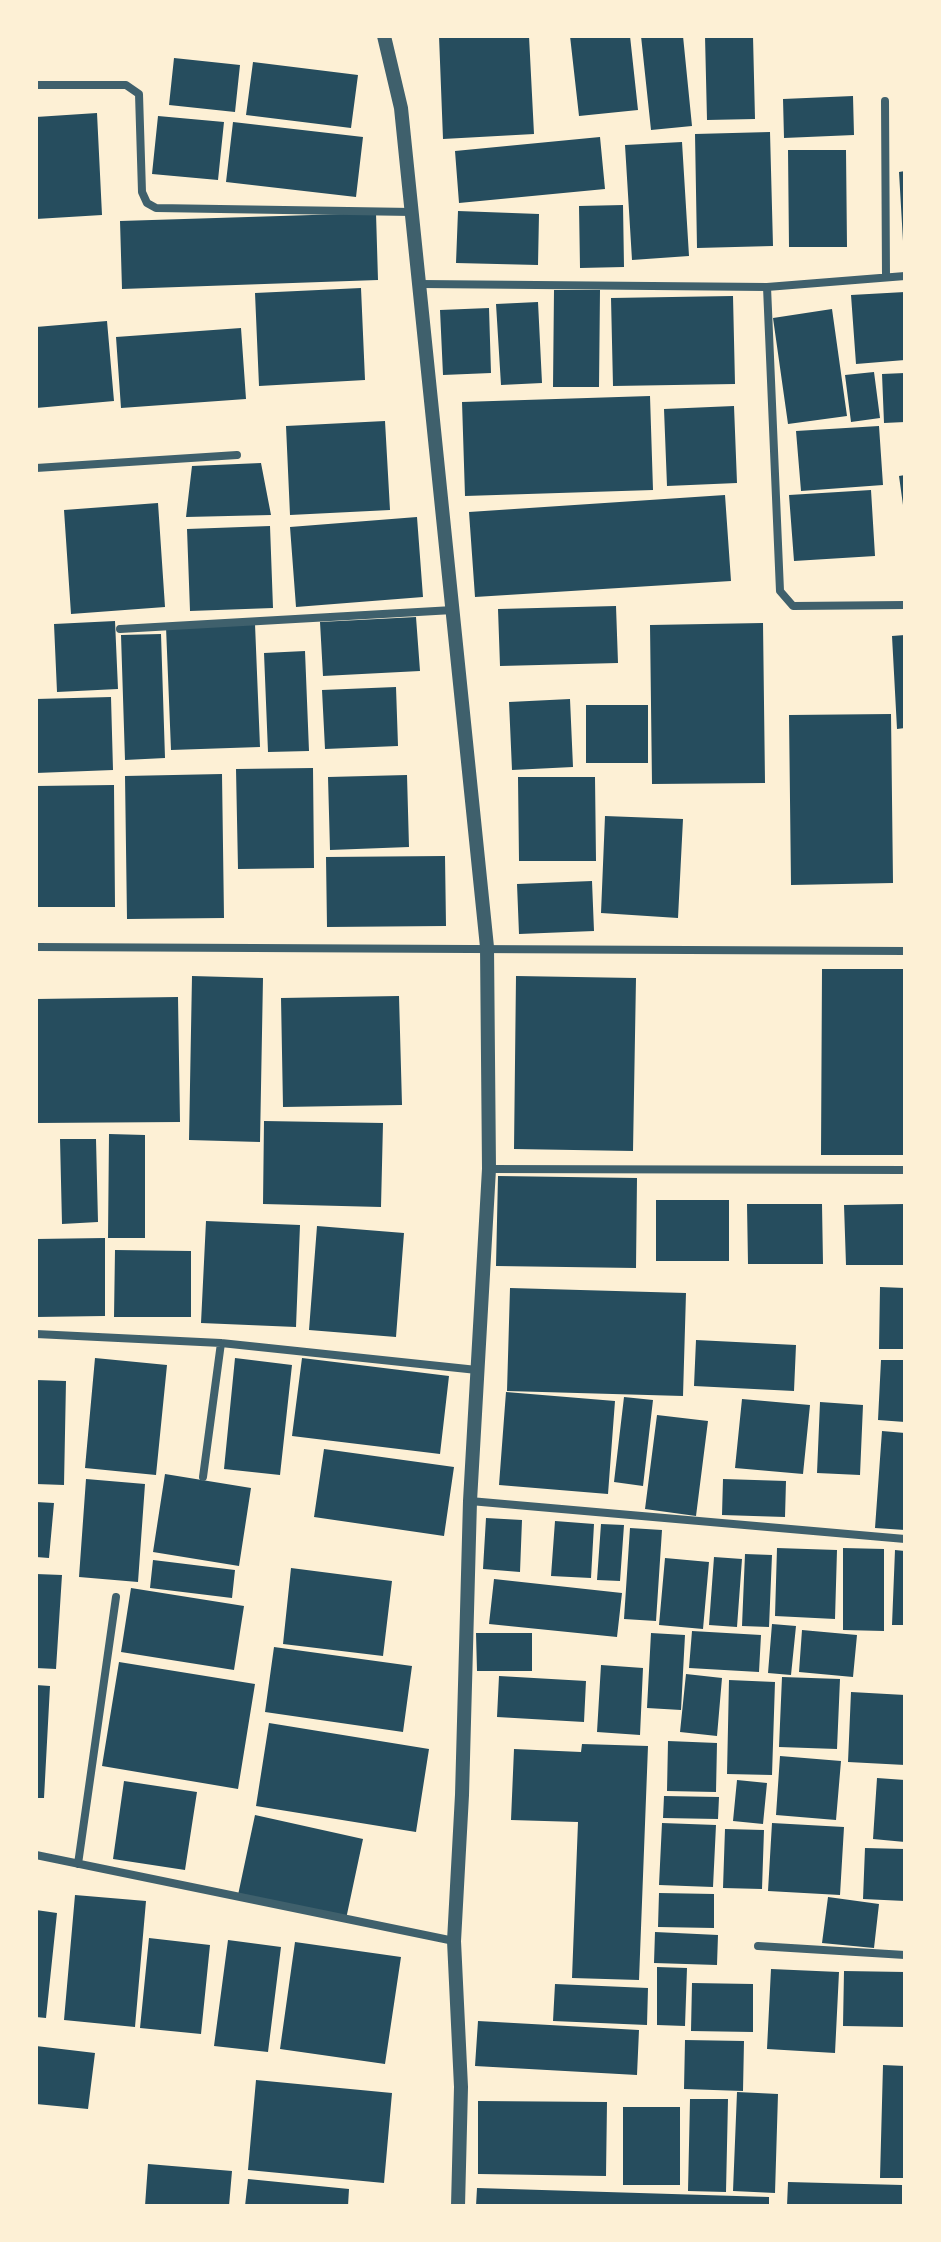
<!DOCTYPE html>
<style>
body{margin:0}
#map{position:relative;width:941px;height:2242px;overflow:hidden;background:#fdf0d5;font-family:Arial,sans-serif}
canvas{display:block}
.frame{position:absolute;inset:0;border:38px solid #fdf0d5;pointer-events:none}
</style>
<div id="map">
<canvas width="941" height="2242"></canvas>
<div class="frame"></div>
</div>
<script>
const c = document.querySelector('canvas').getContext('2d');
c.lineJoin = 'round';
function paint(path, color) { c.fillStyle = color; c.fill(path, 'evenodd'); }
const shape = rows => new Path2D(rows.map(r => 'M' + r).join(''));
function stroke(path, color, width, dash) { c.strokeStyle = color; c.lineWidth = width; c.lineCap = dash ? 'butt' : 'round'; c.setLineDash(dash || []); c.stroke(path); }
const building = shape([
 [439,36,529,36,534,134,443,139],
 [570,36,630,36,638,110,579,116],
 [641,36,683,36,692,126,651,130],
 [705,36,753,36,755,119,707,120],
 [174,58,240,65,235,112,169,105],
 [253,62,358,75,351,128,246,115],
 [853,96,854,135,784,138,783,99],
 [97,113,102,215,36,219,36,117],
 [158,116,224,122,218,180,152,174],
 [233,122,363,137,356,197,226,182],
 [770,132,773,246,697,248,695,134],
 [600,137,605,189,459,203,455,151],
 [682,142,689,256,632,260,625,145],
 [788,150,846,150,847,247,789,247],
 [905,171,905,241,903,241,899,172],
 [623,205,624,267,580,268,579,206],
 [458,211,539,214,538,265,456,263],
 [376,213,378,280,122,289,120,221],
 [361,288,365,380,259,386,255,293],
 [554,290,600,290,599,387,553,387],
 [905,292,905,360,856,364,851,295],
 [733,296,735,384,613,386,611,298],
 [538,302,542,383,501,385,496,304],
 [489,308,491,373,443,375,440,310],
 [832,309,847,416,788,424,773,318],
 [107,321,114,401,36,408,36,327],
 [241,328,246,399,121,408,116,337],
 [874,372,880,418,851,422,845,375],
 [905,373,905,422,884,423,882,374],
 [650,396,653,490,465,496,462,402],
 [734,406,737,483,667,486,664,409],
 [385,421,390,510,290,515,286,426],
 [879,426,883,485,801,491,796,431],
 [261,463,271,515,186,517,192,466],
 [905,475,905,504,903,505,899,476],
 [871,490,875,556,794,561,789,495],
 [725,495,731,581,475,597,469,512],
 [158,503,165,607,71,614,64,510],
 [417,517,423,597,296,607,290,527],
 [270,526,273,608,190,611,187,529],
 [616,606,618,663,500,666,498,609],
 [416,617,420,671,323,676,320,622],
 [115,621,118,689,57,692,54,624],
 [763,623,765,783,652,784,650,625],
 [255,624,260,747,171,750,166,627],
 [161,634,165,758,125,760,121,635],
 [905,635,905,728,897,729,892,636],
 [305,651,309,751,268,752,264,653],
 [396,687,398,746,325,749,322,690],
 [111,697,113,770,36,773,36,699],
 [570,699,573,767,512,770,509,702],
 [586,705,648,705,648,763,586,763],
 [891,714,893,883,791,885,789,715],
 [313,768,314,868,238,869,236,769],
 [222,774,224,918,127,919,125,776],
 [407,775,409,847,330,850,328,777],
 [518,777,595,777,596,861,519,861],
 [114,785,115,907,36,907,36,786],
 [605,816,683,819,678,918,601,913],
 [445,856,446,926,327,927,326,857],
 [592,881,594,931,519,934,517,884],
 [822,969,905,969,905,1155,821,1155],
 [192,976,263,978,260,1142,189,1140],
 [516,976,636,978,633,1151,514,1149],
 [399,996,402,1105,283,1107,281,998],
 [178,997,180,1122,36,1123,36,999],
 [264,1121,383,1123,381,1207,263,1204],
 [109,1134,145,1135,145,1238,108,1238],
 [60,1139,96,1139,98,1222,62,1224],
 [498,1176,637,1178,636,1268,496,1266],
 [656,1200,729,1200,729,1261,656,1261],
 [747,1204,822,1204,823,1264,748,1264],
 [905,1204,905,1265,846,1265,844,1205],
 [206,1221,300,1225,296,1327,201,1323],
 [317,1226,404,1233,396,1337,309,1330],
 [105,1238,105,1316,36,1317,36,1239],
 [115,1250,191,1251,191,1317,114,1317],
 [880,1287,905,1288,905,1349,879,1349],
 [510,1288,686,1293,683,1396,507,1391],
 [696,1340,796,1345,794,1391,694,1386],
 [95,1358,167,1365,156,1475,85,1468],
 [235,1358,292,1365,280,1475,224,1469],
 [302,1358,449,1376,440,1454,292,1436],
 [881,1360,905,1360,905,1422,878,1420],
 [36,1380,66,1381,64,1485,36,1484],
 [506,1392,615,1401,608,1494,499,1485],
 [624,1397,653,1400,643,1486,614,1482],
 [742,1399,810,1405,803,1474,735,1468],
 [820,1402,863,1405,860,1475,817,1473],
 [657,1415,708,1421,696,1516,645,1509],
 [882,1431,905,1433,905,1530,875,1528],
 [324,1449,454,1467,444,1536,314,1517],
 [165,1474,251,1488,239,1566,153,1552],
 [86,1479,145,1484,138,1582,79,1577],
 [723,1479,786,1481,785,1517,722,1515],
 [36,1502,54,1503,49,1558,36,1557],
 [486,1518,522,1520,520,1572,483,1569],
 [555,1521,594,1524,591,1578,551,1576],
 [601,1524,624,1525,620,1581,597,1580],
 [630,1528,662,1530,656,1621,624,1619],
 [777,1548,837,1550,835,1619,775,1616],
 [843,1548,884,1549,884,1631,843,1630],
 [895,1550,905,1551,905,1625,892,1625],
 [745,1554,772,1555,769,1627,742,1626],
 [714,1557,742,1559,737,1627,709,1625],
 [665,1558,709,1562,703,1629,659,1625],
 [153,1560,235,1570,232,1598,150,1588],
 [291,1568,392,1581,383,1656,283,1644],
 [36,1574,62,1575,56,1669,36,1668],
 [494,1579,622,1593,617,1637,489,1624],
 [131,1588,244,1606,234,1670,121,1652],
 [772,1624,796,1626,791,1675,768,1673],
 [802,1630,857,1635,853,1677,799,1672],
 [692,1631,761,1635,759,1672,689,1668],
 [476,1633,532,1633,532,1671,477,1671],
 [651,1633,685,1635,681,1710,647,1708],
 [274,1647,412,1666,403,1732,265,1712],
 [119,1662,255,1684,238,1789,102,1766],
 [601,1665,643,1668,640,1735,597,1732],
 [686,1674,722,1678,717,1736,680,1732],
 [499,1676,586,1681,584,1722,497,1717],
 [782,1677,840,1679,837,1749,779,1747],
 [729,1680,775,1682,772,1775,727,1774],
 [36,1685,50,1686,44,1798,36,1798],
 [851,1692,905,1695,905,1765,848,1762],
 [269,1723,429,1749,416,1832,256,1806],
 [668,1741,717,1743,716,1792,667,1791],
 [582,1744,648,1746,639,1980,572,1978,578,1822,511,1820,514,1749,581,1752],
 [780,1756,841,1761,836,1820,776,1815],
 [877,1778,905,1780,905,1842,873,1839],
 [737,1780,767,1783,763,1824,733,1821],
 [124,1781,197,1792,185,1870,113,1859],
 [664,1796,719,1797,718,1819,663,1818],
 [255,1815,363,1839,346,1919,238,1895],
 [662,1823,716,1825,713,1887,659,1885],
 [772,1823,844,1827,840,1895,768,1891],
 [725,1829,764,1830,762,1889,723,1888],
 [865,1848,905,1849,905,1901,863,1899],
 [659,1893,714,1894,714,1928,658,1927],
 [75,1895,146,1901,135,2027,64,2020],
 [828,1897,879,1904,874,1948,822,1943],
 [36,1910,57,1913,46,2018,36,2017],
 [655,1932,718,1935,717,1965,654,1963],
 [149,1938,210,1945,201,2034,140,2028],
 [228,1940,281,1947,268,2052,214,2046],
 [295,1942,401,1957,385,2064,280,2049],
 [657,1967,687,1968,685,2026,657,2025],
 [771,1969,839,1972,835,2053,767,2049],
 [844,1971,905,1972,905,2027,843,2026],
 [692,1983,753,1984,753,2032,691,2031],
 [555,1984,648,1988,647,2025,553,2021],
 [478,2021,639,2030,637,2075,475,2066],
 [685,2040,744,2041,743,2091,684,2089],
 [36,2046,95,2053,88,2109,36,2104],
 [883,2065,905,2066,905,2178,880,2178],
 [256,2080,392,2093,384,2183,248,2170],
 [737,2092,778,2094,775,2193,733,2191],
 [690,2099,728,2099,726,2192,688,2191],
 [478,2101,607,2102,606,2176,478,2174],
 [623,2107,680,2107,680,2185,623,2185],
 [148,2164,232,2171,229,2206,145,2206],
 [248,2179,349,2189,348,2206,245,2206],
 [788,2182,902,2185,902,2206,787,2206],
 [477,2188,769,2197,769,2206,476,2206]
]);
const minor = shape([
 [36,85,126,85,139,94,142,192,147,203,156,208,412,212],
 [885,101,886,277],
 [421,284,767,287,905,276],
 [767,287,780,591,793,606,905,605],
 [36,468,237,455],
 [120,629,453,610],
 [36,947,905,951],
 [489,1169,905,1170],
 [36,1334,221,1343,477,1370],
 [203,1477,221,1343],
 [470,1501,905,1539],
 [36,1855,454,1941],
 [78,1864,116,1597],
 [758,1946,905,1955]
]);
const tertiary = shape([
 [384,36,401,108,487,947,489,1169,470,1501,462,1795,454,1941,461,2087,458,2206]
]);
paint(building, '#264d5e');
stroke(minor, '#3f606c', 8);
stroke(tertiary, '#3f606c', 14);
</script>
